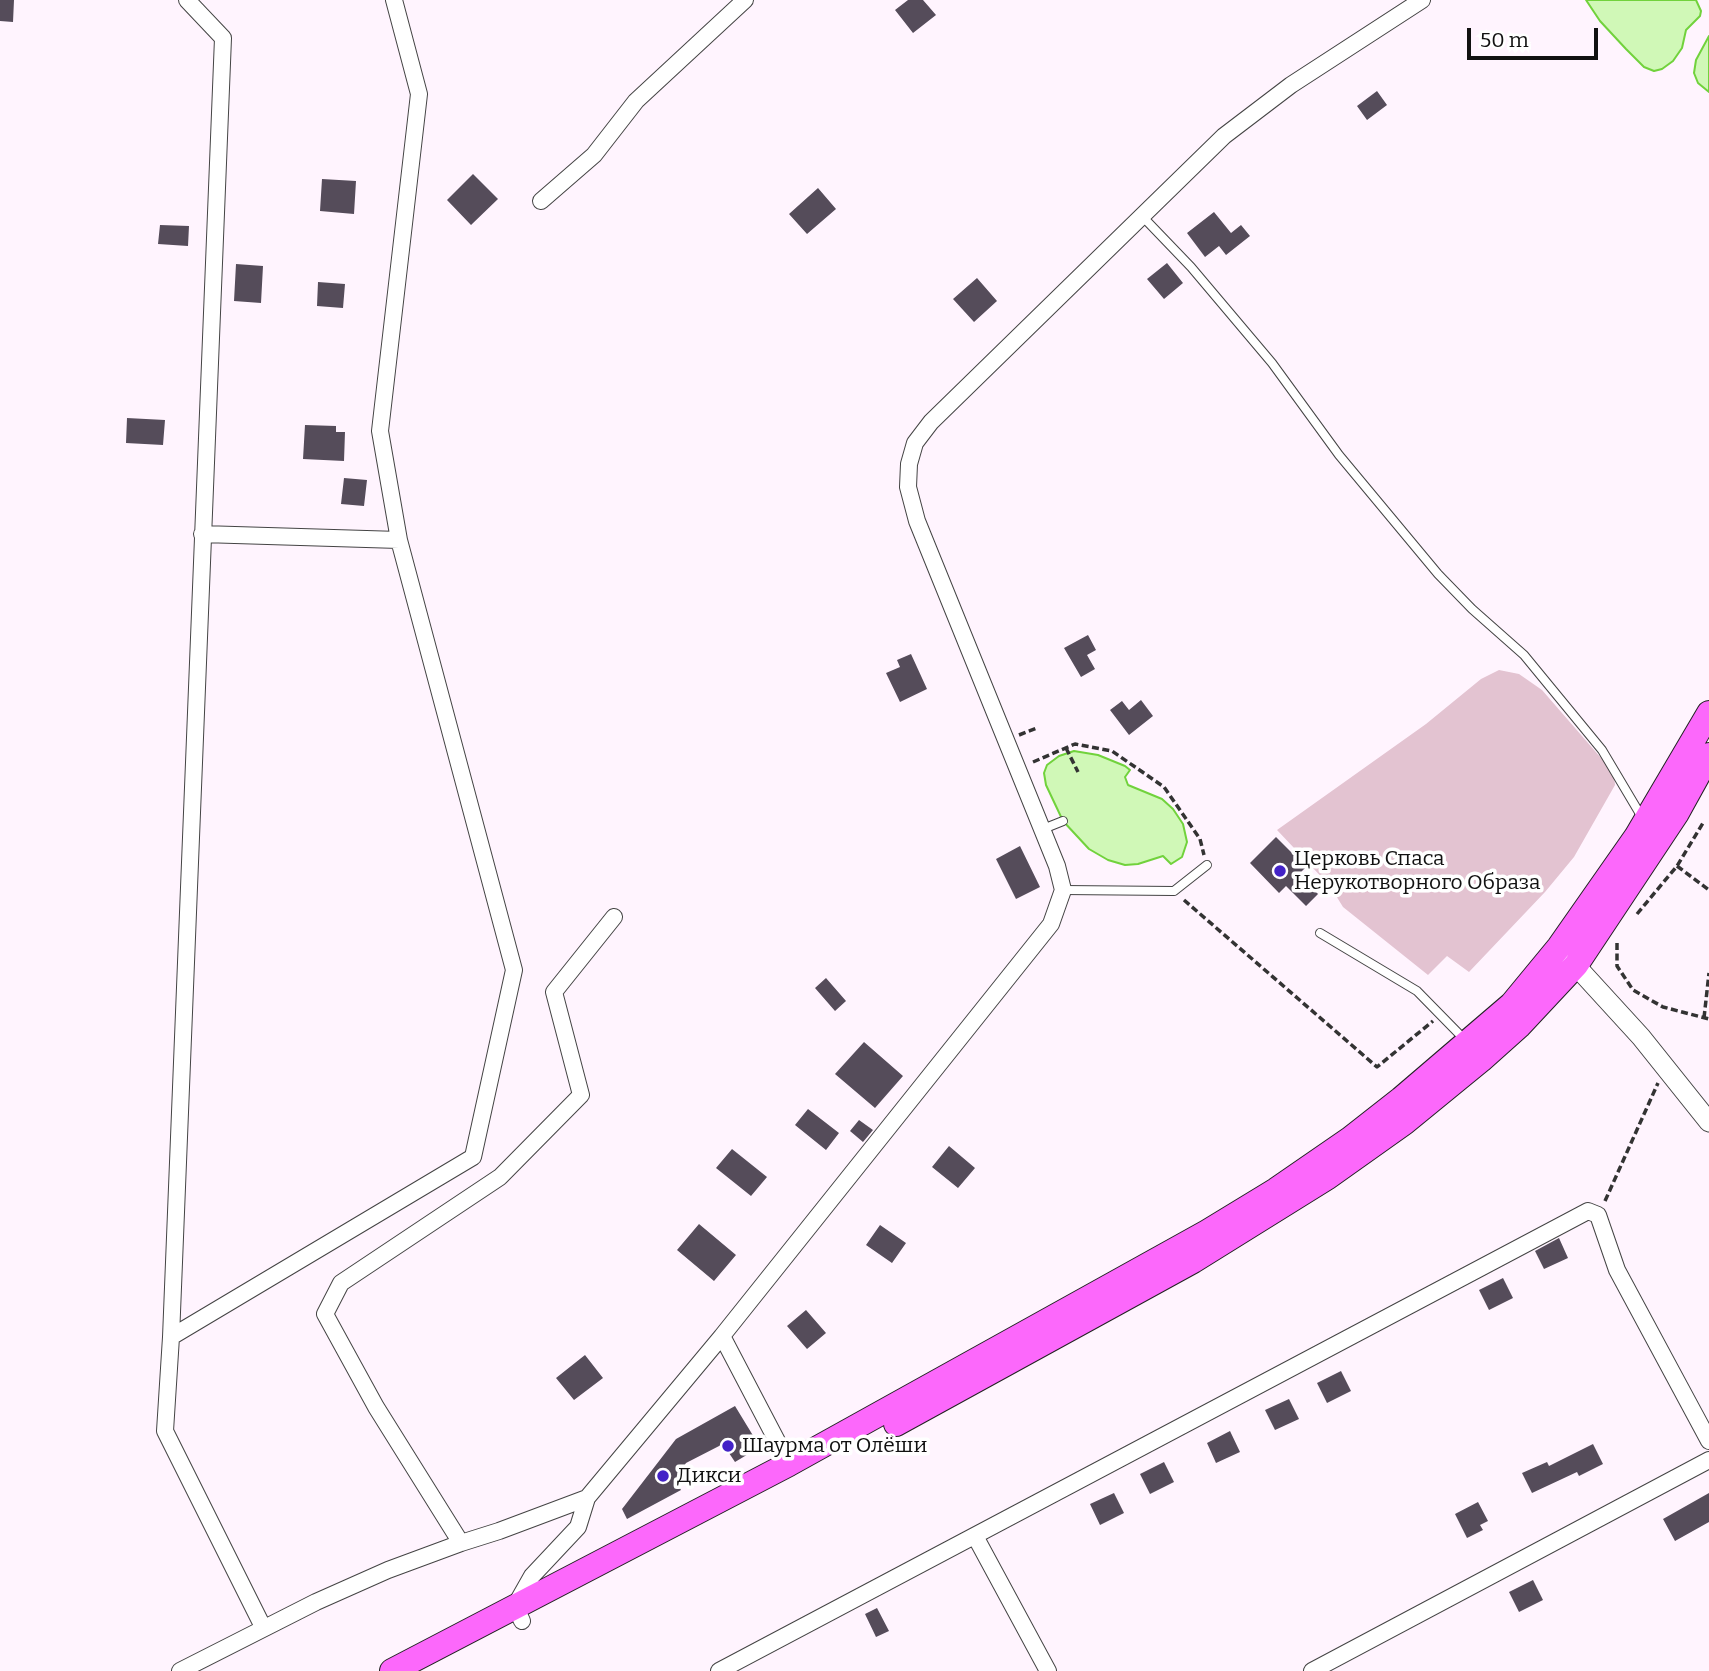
<!DOCTYPE html>
<meta charset="utf-8">
<style>
body{margin:0}
#map{position:relative;width:1709px;height:1671px;overflow:hidden;background:#fff4fe;font-family:Bitter,serif}
canvas{display:block}
.scale{position:absolute;left:1467px;top:28px;width:131px;height:32px;box-sizing:border-box;border:4px solid #111;border-top:0;padding-left:9px;font-size:21px;line-height:24px;white-space:nowrap;color:#111;-webkit-text-stroke:5px #fff;paint-order:stroke}
</style>
<div id="map">
<canvas width="1709" height="1671"></canvas>
<div class="scale">50 m</div>
</div>
<script>
const c = document.querySelector('canvas').getContext('2d');
c.lineJoin = 'round';
function paint(path, color) { c.fillStyle = color; c.fill(path, 'evenodd'); }
const shape = rows => new Path2D(rows.map(r => 'M' + r).join(''));
function stroke(path, color, width, dash) { c.strokeStyle = color; c.lineWidth = width; c.lineCap = dash ? 'butt' : 'round'; c.setLineDash(dash || []); c.stroke(path); }
function label(font, color, halo, rows, align = 'center') {
  c.font = font + ' Bitter,serif'; c.lineWidth = 7; c.setLineDash([]); c.textBaseline = 'middle'; c.strokeStyle = halo; c.fillStyle = color; for (const [text, x, y, turn = 0] of rows) {
    c.save(); c.translate(x, y); c.rotate((+turn || 0) * Math.PI / 180); c.textAlign = isNaN(turn) ? turn : align; if (halo) c.strokeText(text, 0, 0); c.fillText(text, 0, 0); c.restore();
  }
}
const cemetery = shape([
 [1499,670,1519,674,1542,690,1608,766,1614,774,1615,785,1574,857,1545,892,1469,972,1447,956,1428,975,1343,907,1330,886,1277,830,1426,724,1481,679]
]);
const water = shape([
 [1586,0,1696,0,1701,11,1700,16,1686,30,1682,48,1673,61,1662,69,1654,71,1644,67,1626,49,1600,21,1586,0],
 [1709,36,1709,92,1698,83,1694,73,1696,60,1709,36],
 [1074,751,1098,755,1125,766,1130,770,1125,777,1128,785,1162,799,1173,809,1183,824,1187,842,1182,857,1171,864,1163,856,1138,864,1125,865,1108,860,1089,849,1063,821,1046,785,1044,773,1047,765,1059,756,1074,751]
]);
const building = shape([
 [0,0,14,0,13,22,0,21],
 [908,0,923,0,936,15,913,33,895,10],
 [1377,91,1387,105,1367,120,1357,106],
 [473,174,498,199,471,225,447,200],
 [322,179,356,181,354,214,320,211],
 [818,188,836,209,807,234,789,214],
 [1214,212,1231,233,1241,225,1250,236,1226,255,1219,246,1205,257,1187,233],
 [160,225,189,226,188,246,158,244],
 [1167,263,1183,283,1164,299,1147,279],
 [236,264,263,266,261,303,234,301],
 [977,278,997,301,974,322,953,299],
 [318,282,345,284,343,308,317,306],
 [127,418,165,420,163,445,126,443],
 [305,425,336,426,336,432,345,432,344,461,303,459],
 [344,478,367,480,364,506,341,504],
 [1088,635,1096,650,1087,655,1095,669,1081,677,1064,648],
 [911,654,927,689,900,702,886,673,900,667,897,660],
 [1141,700,1153,716,1129,735,1110,710,1122,701,1129,710],
 [1276,837,1306,867,1299,874,1318,894,1306,906,1286,886,1279,893,1250,863],
 [1020,846,1040,887,1016,899,996,859],
 [826,978,846,1001,835,1011,815,988],
 [864,1042,903,1076,875,1108,835,1074],
 [808,1109,839,1133,826,1150,795,1125],
 [859,1120,873,1130,863,1142,850,1131],
 [949,1146,975,1168,958,1188,932,1167],
 [732,1149,767,1177,751,1196,716,1168],
 [699,1224,736,1255,714,1281,677,1250],
 [880,1225,906,1243,892,1263,866,1245],
 [1559,1238,1568,1258,1544,1269,1535,1251],
 [1503,1278,1513,1298,1489,1310,1479,1290],
 [806,1310,826,1333,807,1349,787,1326],
 [585,1355,603,1378,574,1400,556,1378],
 [1341,1371,1351,1391,1327,1403,1317,1383],
 [1289,1399,1299,1419,1275,1430,1265,1410],
 [735,1406,760,1447,735,1462,723,1444,686,1463,675,1480,681,1490,627,1519,622,1509,676,1439],
 [1230,1431,1240,1452,1216,1463,1207,1443],
 [1593,1444,1603,1464,1579,1476,1577,1472,1532,1493,1522,1473,1547,1462,1549,1466],
 [1164,1462,1174,1482,1150,1494,1140,1474],
 [1114,1493,1124,1513,1100,1525,1090,1504],
 [1709,1493,1709,1522,1675,1541,1663,1519],
 [1478,1502,1488,1521,1480,1525,1483,1530,1467,1538,1455,1514],
 [1533,1580,1543,1600,1519,1612,1509,1592],
 [877,1608,889,1631,876,1637,865,1614]
]);
const path = shape([
 [1019,735,1037,728],
 [1066,748,1078,772],
 [1033,762,1075,744,1112,751,1164,787,1200,839,1204,855],
 [1677,866,1709,890],
 [1184,900,1377,1067,1433,1021],
 [1637,914,1677,866,1703,823],
 [1617,943,1617,966,1633,990,1663,1007,1709,1019],
 [1704,1018,1709,973],
 [1605,1201,1658,1083]
]);
const service = shape([
 [1142,216,1191,267,1272,363,1339,455,1438,574,1472,609,1524,655,1602,750,1643,819],
 [1043,829,1063,821],
 [1063,890,1174,891,1207,865],
 [1320,933,1417,991,1466,1041]
]);
const minor = shape([
 [187,0,223,38,171,1337,165,1431,263,1627],
 [394,0,419,94,380,431,399,540],
 [541,201,594,155,636,101,745,0],
 [171,1337,473,1157,514,970,399,540,202,534],
 [789,1464,722,1336,1051,924,1063,890,1057,866,917,521,908,487,909,464,915,443,931,422,1224,136,1291,85,1422,0],
 [587,1498,499,1531,461,1543,376,1407,325,1314,341,1283,500,1177,581,1095,554,992,614,917],
 [975,1536,1048,1671],
 [522,1621,515,1606,532,1576,578,1527,587,1498,722,1336],
 [180,1671,316,1602,388,1570,461,1543],
 [719,1671,1588,1211,1598,1215,1617,1270,1709,1441],
 [1312,1671,1709,1460]
]);
const tertiary = shape([
 [1566,955,1641,1037,1709,1122]
]);
const primary = shape([
 [896,1424,1193,1261,1328,1177,1404,1123,1481,1060,1519,1026,1576,965,1677,813,1709,755],
 [392,1671,789,1464,1207,1232,1276,1190,1350,1139,1401,1099,1512,1004,1559,947,1636,837,1709,713]
]);
const markers = [
 [1280,871,7,"#4323c7"],
 [728,1446,7,"#4323c7"],
 [663,1476,7,"#4323c7"]
];
const poiNames = [
 ["Церковь Спаса",1294,859],
 ["Нерукотворного Образа",1294,883],
 ["Шаурма от Олёши",742,1446],
 ["Дикси",677,1476]
];
paint(cemetery, '#e3c3d1');
paint(water, '#d0f8b7');
stroke(water, '#71d23c', 2);
paint(building, '#554c5a');
stroke(service, '#444', 10);
stroke(minor, '#444', 18);
stroke(tertiary, '#444', 21);
stroke(primary, '#222', 26);
stroke(path, '#333', 3.5, [7, 3.5]);
stroke(service, '#fff', 8);
stroke(minor, '#fff', 16);
stroke(tertiary, '#fff', 19);
stroke(primary, '#fc68fb', 24);
for (const [x, y, r, color] of markers) { const dot = new Path2D(); dot.arc(x, y, r, 0, 2 * Math.PI); c.fillStyle = color; c.fill(dot); stroke(dot, '#fff', 2.5); }
label('21px', '#111', '#fff', poiNames, 'left');
</script>
